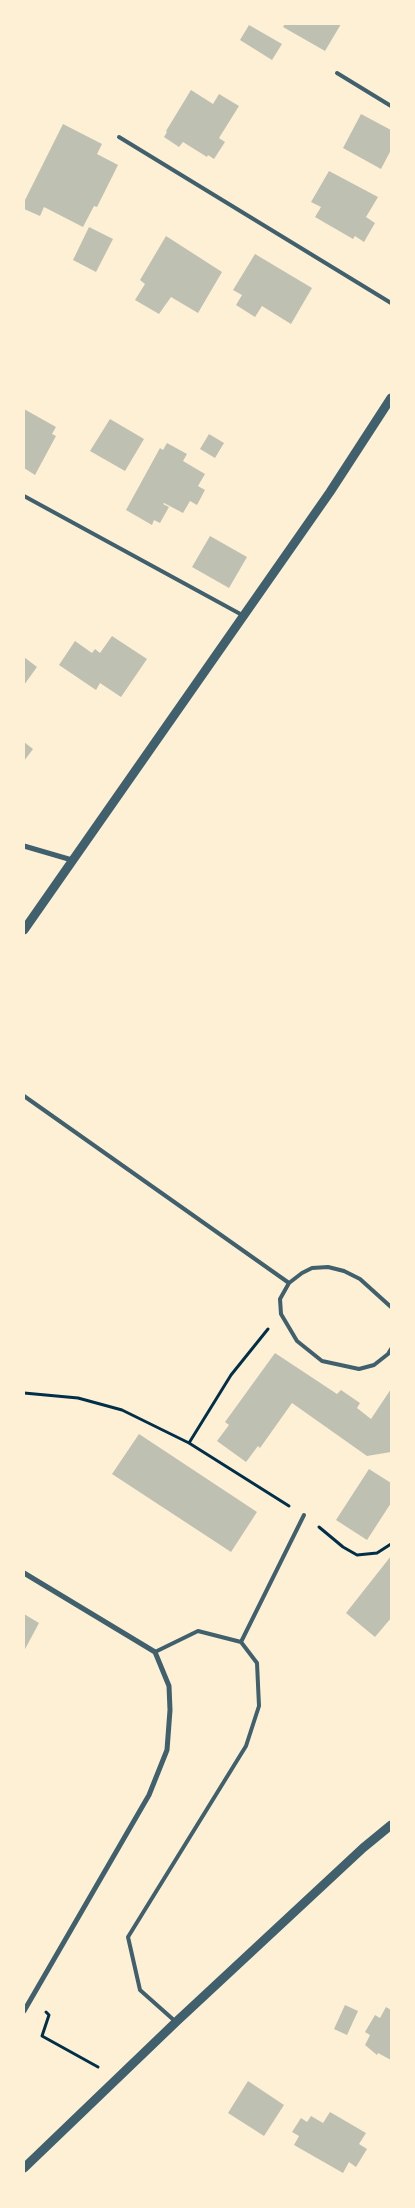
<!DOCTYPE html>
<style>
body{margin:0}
#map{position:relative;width:415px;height:2208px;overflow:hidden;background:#fdf0d5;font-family:"Varela Round",sans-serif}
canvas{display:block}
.frame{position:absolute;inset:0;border:25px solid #fdf0d5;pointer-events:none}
</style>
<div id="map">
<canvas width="415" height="2208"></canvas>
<div class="frame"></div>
</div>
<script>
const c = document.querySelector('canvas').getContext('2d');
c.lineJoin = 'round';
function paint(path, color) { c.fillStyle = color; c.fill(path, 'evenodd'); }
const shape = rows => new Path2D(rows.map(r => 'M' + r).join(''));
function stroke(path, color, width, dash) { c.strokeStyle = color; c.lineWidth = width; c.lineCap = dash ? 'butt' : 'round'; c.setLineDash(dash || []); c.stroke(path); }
const building = shape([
 [285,24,341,24,325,51,283,27],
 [249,25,282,44,272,60,240,40],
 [191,90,213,104,219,94,239,106,219,138,225,142,214,159,208,155,207,157,183,142,179,147,164,137,167,132,166,131],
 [361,114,391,130,391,150,381,169,343,148],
 [63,124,102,144,97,154,118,165,97,207,94,206,83,227,44,207,40,216,24,209,24,202],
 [329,171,378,197,366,217,375,223,364,242,355,236,353,239,315,217,321,207,311,202],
 [89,227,113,239,96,272,73,260],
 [166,236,222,272,198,313,171,297,159,314,135,300,145,284,140,280],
 [255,254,312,288,291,324,262,306,255,317,236,305,242,295,233,290],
 [24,409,56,427,52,434,56,436,35,475,24,468],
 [110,419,144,439,125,471,90,451],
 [209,434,224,443,215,458,200,449],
 [167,443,187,454,183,461,205,474,198,486,205,490,197,505,190,501,183,513,164,503,163,504,169,507,160,523,154,520,152,525,126,510,160,448,163,450],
 [210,536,247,557,229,588,192,567],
 [112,636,147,659,121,697,100,683,96,690,59,665,75,641,92,653,95,649,100,653],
 [24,657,37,667,24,685],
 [24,742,33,749,24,761],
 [275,1353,337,1394,341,1390,360,1403,357,1408,371,1419,391,1389,391,1452,367,1456,292,1403,260,1448,258,1446,246,1462,217,1441,229,1425,225,1422],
 [139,1434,257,1512,231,1552,112,1474],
 [369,1469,391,1483,391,1503,367,1540,336,1520],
 [391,1556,391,1618,375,1637,346,1613],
 [24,1614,39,1623,24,1651],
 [345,2005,358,2011,347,2035,334,2029],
 [386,2007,391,2010,391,2060,378,2053,377,2055,365,2045,370,2035,365,2032,375,2015,380,2018],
 [248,2081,284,2105,264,2136,228,2113],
 [330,2112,366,2133,359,2144,367,2149,356,2167,349,2162,343,2173,294,2145,299,2136,292,2132,301,2118,307,2122,311,2116,323,2123]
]);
const path = shape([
 [24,1393,78,1398,122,1410,189,1443,289,1506],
 [189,1443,231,1375,268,1329],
 [319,1527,343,1547,357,1555,377,1553,391,1544],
 [46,2012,49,2015,42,2036,98,2067]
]);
const service = shape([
 [337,73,391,106],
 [119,137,391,303],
 [24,496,244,616],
 [24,1096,289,1283],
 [391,1307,360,1279,344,1271,328,1267,312,1268,302,1273,289,1283,280,1299,281,1314,297,1341,322,1361,359,1369,374,1365,388,1354,391,1349],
 [241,1642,304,1515],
 [155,1652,198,1631,241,1642,257,1663,259,1706,246,1746,128,1937,140,1990,176,2022]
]);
const minor = shape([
 [24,846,72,860],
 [24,1573,155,1652,169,1686,170,1710,167,1750,149,1795,24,2011]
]);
const tertiary = shape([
 [24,930,330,492,391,398],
 [24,2168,176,2022,363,1848,391,1825]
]);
paint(building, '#bec0b2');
stroke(path, '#003049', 3);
stroke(service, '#3f606c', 4);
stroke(minor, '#3f606c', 5);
stroke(tertiary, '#3f606c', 9);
</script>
